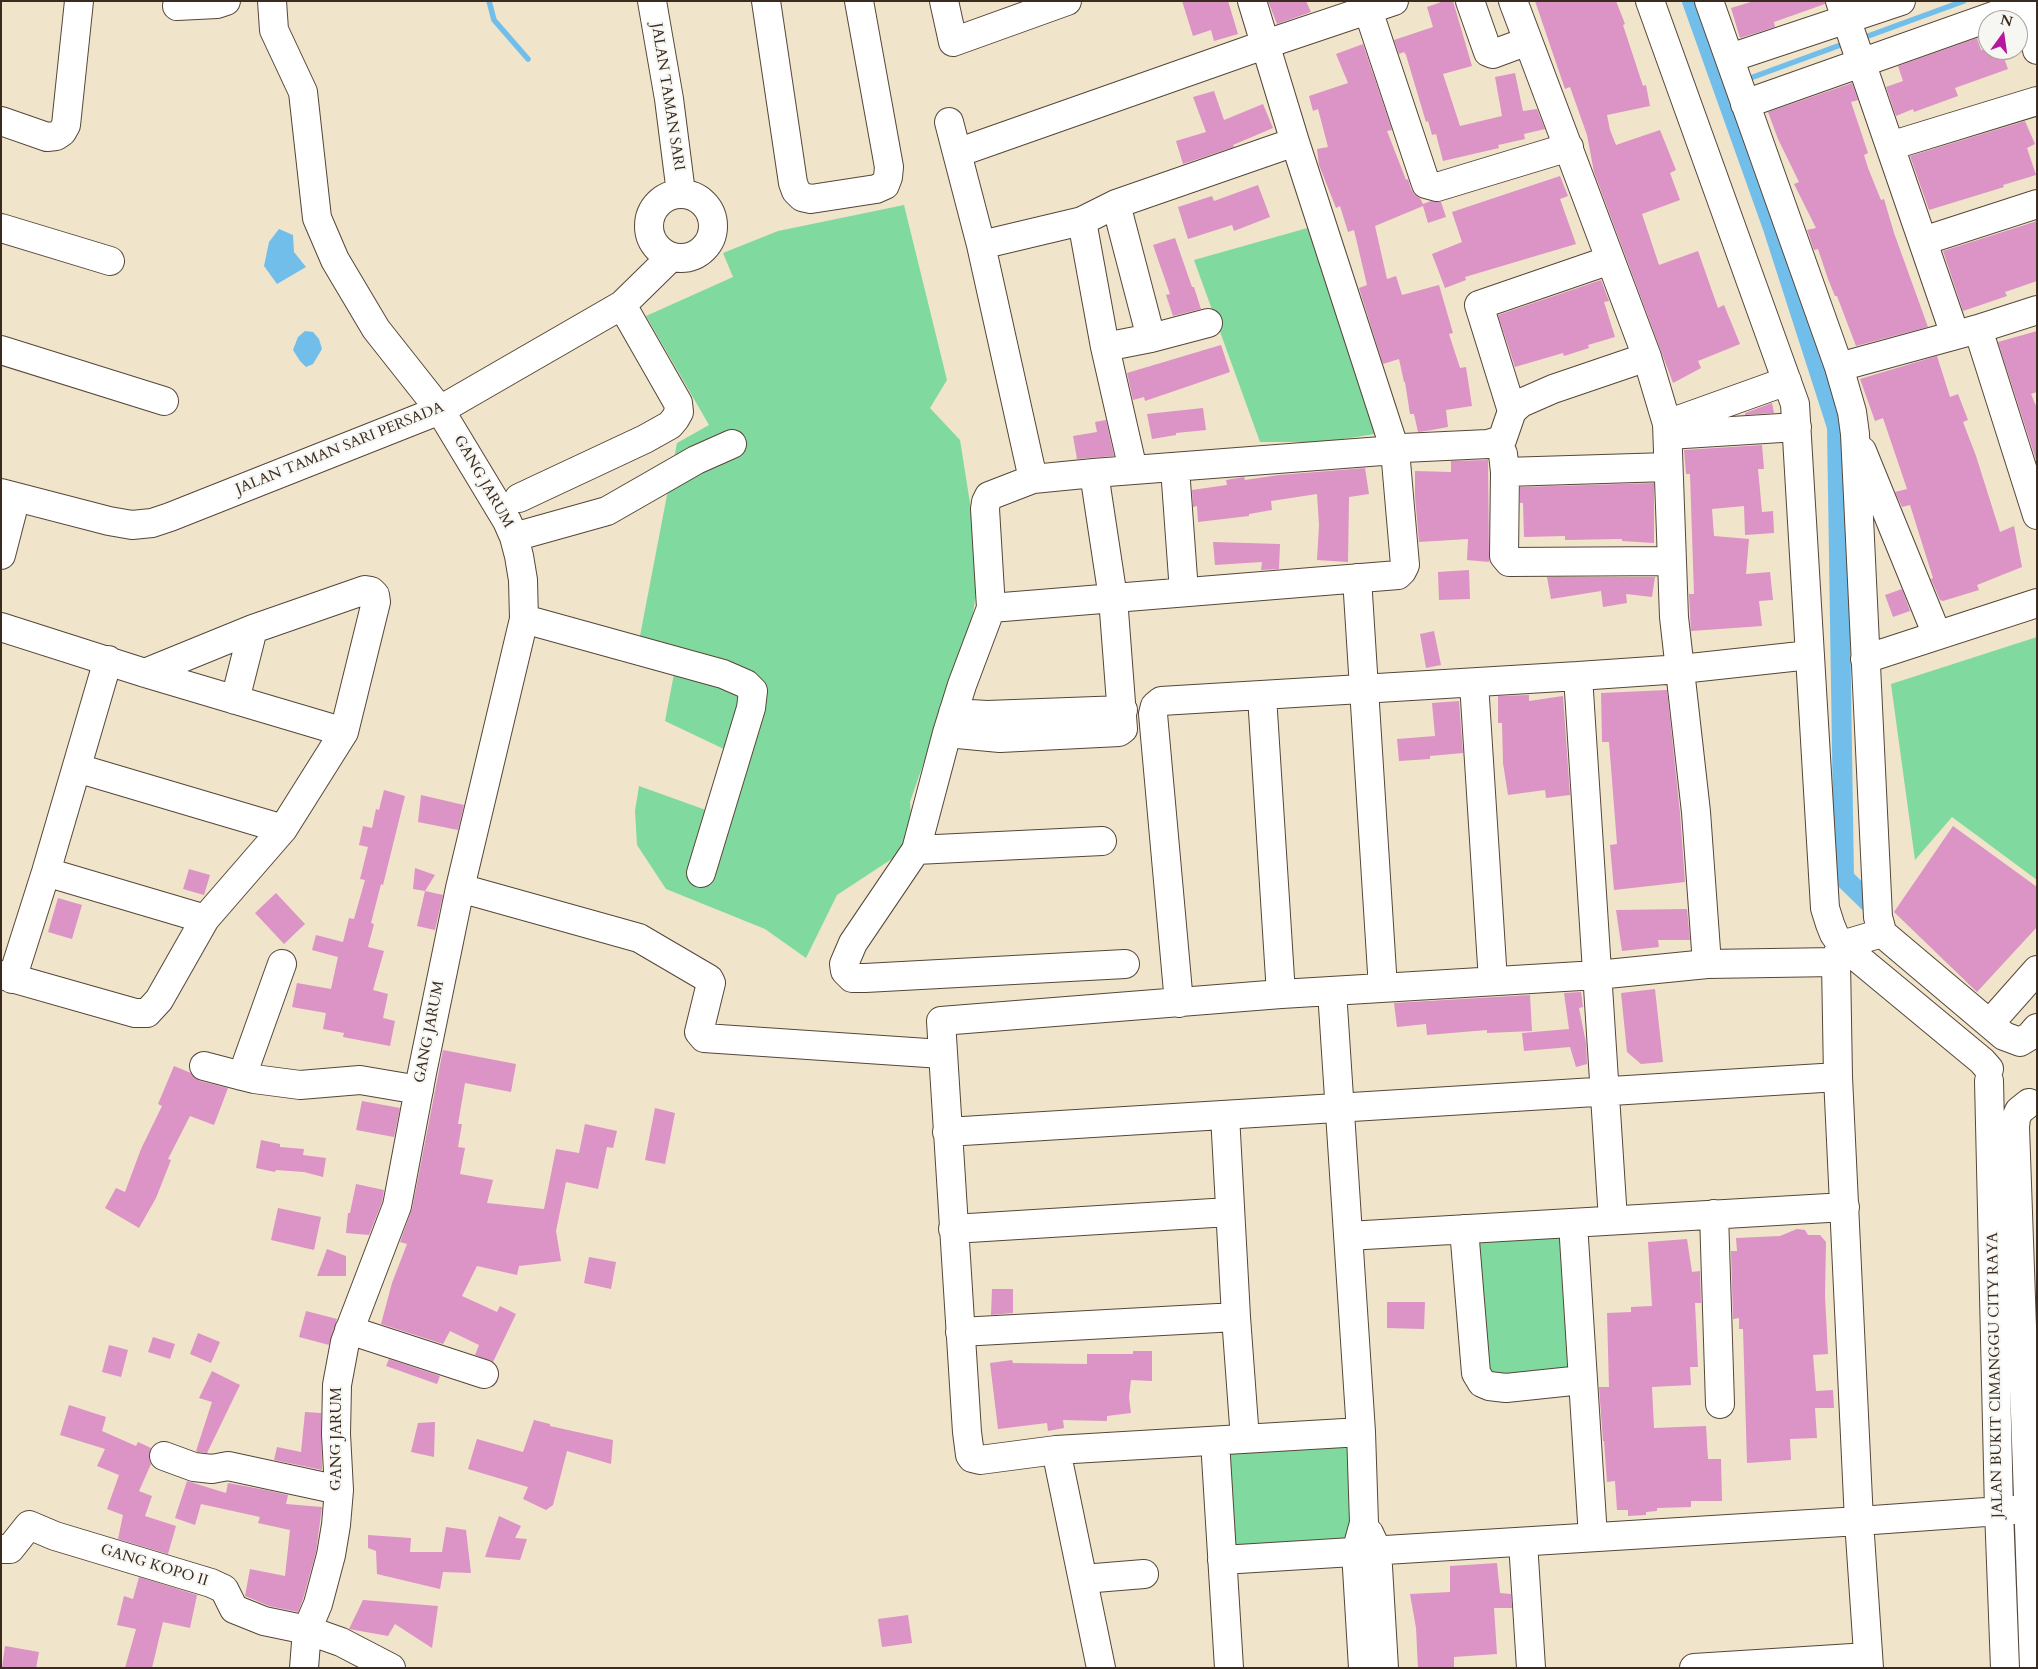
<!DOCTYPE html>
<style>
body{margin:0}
#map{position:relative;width:2038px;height:1669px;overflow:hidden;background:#f0e4cb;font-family:Cardo,serif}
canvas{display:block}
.frame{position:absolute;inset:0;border:2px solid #3b2a1e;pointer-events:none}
.north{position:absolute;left:1978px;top:10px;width:50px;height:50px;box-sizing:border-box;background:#f6f6f2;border:1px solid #aba49d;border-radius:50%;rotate:14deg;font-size:14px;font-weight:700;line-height:20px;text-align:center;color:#3b2a1e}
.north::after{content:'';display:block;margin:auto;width:18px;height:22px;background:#b5179e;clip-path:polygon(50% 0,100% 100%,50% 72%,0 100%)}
</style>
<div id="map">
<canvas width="2038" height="1669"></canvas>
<div class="frame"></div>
<div class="north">N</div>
</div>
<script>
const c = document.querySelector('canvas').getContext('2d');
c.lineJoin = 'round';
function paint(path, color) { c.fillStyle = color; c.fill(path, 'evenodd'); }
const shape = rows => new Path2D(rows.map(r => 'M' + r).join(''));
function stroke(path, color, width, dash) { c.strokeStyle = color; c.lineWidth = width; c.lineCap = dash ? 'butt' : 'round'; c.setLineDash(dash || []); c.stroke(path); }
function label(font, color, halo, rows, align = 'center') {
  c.font = font + ' Cardo,serif'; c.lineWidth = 4; c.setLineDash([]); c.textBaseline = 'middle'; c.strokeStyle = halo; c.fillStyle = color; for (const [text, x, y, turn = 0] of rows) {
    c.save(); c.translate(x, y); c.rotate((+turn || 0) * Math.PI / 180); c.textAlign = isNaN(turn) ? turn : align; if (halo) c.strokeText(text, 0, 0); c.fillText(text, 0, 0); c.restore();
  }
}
const green = shape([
 [904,205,947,380,930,408,960,440,980,566,971,627,910,802,913,845,837,895,806,958,765,929,666,889,637,845,635,811,639,786,717,814,728,751,665,721,677,658,639,641,677,443,709,425,646,316,733,277,723,253,778,231],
 [1311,227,1381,433,1325,442,1260,442,1194,260],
 [2037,637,2037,880,1952,817,1915,860,1891,684],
 [1564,1237,1574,1374,1486,1380,1474,1243],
 [1348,1442,1354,1541,1230,1551,1222,1449]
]);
const water = shape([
 [279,229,293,235,294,252,306,267,277,284,264,266,269,242],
 [305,331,313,332,319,339,322,349,313,364,306,367,300,361,293,350,298,337]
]);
const stream = shape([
 [489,1,494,20,528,59],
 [1860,39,1964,1],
 [1745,80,1846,43]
]);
const canal = shape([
 [1692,1,1773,228,1837,427,1844,878,1882,915]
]);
const building = shape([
 [1182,1,1228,1,1238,34,1214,41,1211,30,1193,36],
 [1268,1,1306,1,1311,12,1277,24],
 [1444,1,1453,1,1472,66,1443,74,1460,126,1502,116,1495,77,1515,73,1523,111,1537,109,1545,129,1524,134,1525,139,1498,145,1499,148,1443,161,1436,134,1432,135,1428,121,1426,122,1406,55,1404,52,1399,54,1394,40,1433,27,1427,7],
 [1535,1,1616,1,1625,24,1623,25,1643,86,1646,85,1650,106,1607,115,1610,130,1616,145,1660,130,1676,170,1670,173,1680,200,1642,214,1659,265,1698,251,1718,308,1724,305,1740,344,1698,361,1701,368,1673,383,1594,172,1587,135,1570,87,1565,89],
 [1754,1,1825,1,1825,4,1774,22,1775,27,1740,38,1731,8],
 [1977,38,1981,50,2001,50,2008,69,1955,88,1958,96,1914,112,1913,109,1896,116,1886,87,1903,81,1898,66],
 [1363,44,1392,130,1387,131,1406,180,1408,179,1411,189,1415,195,1420,198,1423,204,1431,201,1441,202,1446,217,1428,223,1423,206,1375,226,1387,279,1396,276,1402,295,1439,285,1453,333,1449,334,1460,368,1466,367,1472,406,1446,410,1448,427,1426,431,1418,432,1414,414,1410,414,1405,382,1404,382,1399,359,1383,364,1359,288,1367,285,1354,230,1348,232,1340,206,1336,208,1319,165,1317,149,1328,147,1318,109,1313,111,1309,96,1348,83,1336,54],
 [1852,83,1858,100,1851,102,1868,153,1864,155,1868,168,1881,200,1884,199,1894,233,1928,327,1856,346,1837,296,1835,296,1828,279,1818,249,1814,250,1807,230,1816,228,1794,184,1799,182,1778,139,1768,112],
 [1214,91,1224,120,1263,104,1273,128,1233,145,1234,147,1183,164,1176,141,1206,132,1193,97],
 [2025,121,2035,144,2027,148,2036,175,2003,185,2004,187,1929,210,1910,156],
 [1560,176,1568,196,1560,199,1576,244,1465,277,1466,280,1445,288,1432,254,1462,242,1452,212],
 [1258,185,1270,217,1234,231,1232,225,1188,239,1178,207,1212,196,1214,201],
 [2037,221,2037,281,2005,292,2007,296,1963,311,1943,251],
 [1175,238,1192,287,1194,287,1201,309,1173,316,1166,295,1170,294,1153,245],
 [1601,280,1609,301,1604,302,1615,337,1588,345,1589,348,1564,356,1563,353,1515,367,1498,315],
 [2037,331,2037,392,2031,394,2037,408,2037,463,1998,342],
 [1221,345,1230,372,1145,401,1144,397,1133,400,1127,373],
 [1937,356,1950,397,1958,394,1968,420,1963,422,1976,456,2000,532,2014,526,2022,567,1977,585,1979,590,1943,601,1940,600,1931,579,1933,578,1910,505,1902,507,1895,492,1907,489,1883,418,1875,421,1860,379],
 [1772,403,1774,413,1745,415,1745,413],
 [1203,408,1206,430,1176,433,1176,435,1152,439,1147,414],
 [1106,420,1114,456,1077,459,1073,436,1097,432,1095,422],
 [1762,445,1764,469,1758,469,1762,512,1773,511,1774,533,1745,535,1744,506,1712,509,1714,536,1749,539,1746,574,1770,572,1773,600,1759,601,1762,626,1691,631,1689,594,1694,594,1690,474,1686,474,1684,450],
 [1488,460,1489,562,1467,560,1468,539,1419,542,1415,496,1415,471,1451,472,1451,461],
 [1365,468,1369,494,1349,497,1348,562,1317,560,1319,525,1317,494,1271,501,1272,510,1249,514,1249,516,1198,522,1197,506,1193,507,1192,490,1227,485,1226,480,1244,477,1245,480,1279,475],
 [1654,483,1654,543,1622,541,1622,539,1565,540,1565,536,1524,537,1523,503,1520,503,1520,487],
 [1213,542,1280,544,1279,569,1261,570,1262,562,1215,565],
 [1469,570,1470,599,1439,600,1438,572],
 [1547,577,1655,577,1652,597,1626,594,1627,603,1603,607,1601,591,1551,599],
 [1902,589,1910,611,1893,617,1885,595],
 [1434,631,1441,665,1426,668,1420,634],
 [1667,690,1680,813,1685,882,1614,890,1610,845,1617,844,1609,742,1602,742,1601,693],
 [1529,695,1529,701,1563,696,1570,795,1546,798,1545,790,1508,795,1503,763,1502,723,1498,723,1498,696],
 [1459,701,1463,753,1430,756,1430,759,1399,761,1397,739,1435,736,1432,703],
 [384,790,405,796,383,885,381,884,371,923,374,924,368,947,384,951,373,990,388,994,383,1018,395,1021,390,1046,343,1037,344,1033,323,1029,326,1013,292,1007,297,983,331,989,338,957,312,950,316,935,343,942,349,918,354,919,365,880,360,879,368,847,359,845,363,826,372,828,376,809,379,810],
 [421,795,464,805,458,830,418,822],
 [1953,826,2037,887,2037,927,1977,992,1894,912],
 [415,868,435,875,425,891,413,889],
 [189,869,210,875,204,895,183,889],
 [425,891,443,895,435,930,417,926],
 [276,893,305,924,284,944,255,913],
 [58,898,82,905,72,939,48,932],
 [1687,909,1690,940,1658,940,1659,947,1622,951,1616,910],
 [1655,989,1663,1062,1641,1064,1627,1052,1621,993],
 [1581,992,1583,1007,1579,1008,1586,1043,1587,1064,1576,1067,1570,1047,1524,1051,1522,1033,1569,1029,1564,993],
 [1530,995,1532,1031,1487,1033,1487,1030,1427,1035,1426,1024,1397,1027,1394,1003],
 [443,1050,516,1064,511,1092,465,1083,458,1124,462,1124,458,1147,465,1148,460,1174,493,1180,487,1203,544,1209,556,1149,579,1153,585,1124,617,1131,613,1148,607,1147,598,1189,566,1182,556,1231,561,1261,519,1266,517,1275,477,1266,462,1296,497,1312,500,1306,516,1314,493,1362,475,1355,479,1345,450,1331,443,1344,381,1324,392,1283,407,1244,400,1242,412,1209],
 [174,1066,191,1073,200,1081,228,1088,214,1125,190,1116,168,1159,171,1160,156,1198,139,1228,105,1208,116,1188,125,1192,141,1149,162,1106,158,1104],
 [362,1101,400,1108,394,1137,356,1130],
 [655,1108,675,1113,665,1164,645,1160],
 [261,1140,280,1144,280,1147,304,1149,303,1155,326,1158,323,1177,304,1172,276,1170,275,1172,256,1168],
 [356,1184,384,1190,382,1202,369,1235,346,1233,348,1213,350,1213],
 [278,1208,321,1217,314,1250,271,1240],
 [1797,1229,1805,1230,1808,1235,1820,1235,1826,1242,1825,1296,1828,1354,1813,1355,1816,1391,1833,1390,1834,1408,1815,1408,1817,1438,1790,1439,1791,1460,1747,1463,1743,1329,1739,1329,1739,1318,1733,1319,1731,1251,1737,1251,1736,1238,1780,1236],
 [1687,1239,1692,1272,1700,1271,1701,1303,1695,1303,1698,1367,1690,1367,1691,1385,1652,1387,1654,1428,1706,1426,1708,1459,1721,1459,1722,1501,1691,1501,1691,1507,1657,1508,1657,1511,1646,1512,1646,1515,1628,1516,1628,1510,1617,1510,1615,1481,1607,1482,1604,1441,1603,1441,1599,1387,1609,1387,1607,1313,1631,1312,1631,1307,1652,1306,1648,1242],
 [327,1249,346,1256,346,1276,317,1276],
 [589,1257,616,1262,611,1289,584,1283],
 [992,1289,1013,1289,1013,1313,991,1315],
 [1387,1302,1425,1302,1424,1329,1387,1328],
 [306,1311,337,1319,329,1345,299,1337],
 [198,1333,220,1342,211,1363,190,1354],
 [153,1337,175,1344,170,1359,148,1352],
 [109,1345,128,1350,121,1377,102,1372],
 [1133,1351,1152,1351,1152,1381,1131,1380,1129,1397,1131,1413,1107,1416,1107,1421,1063,1420,1064,1428,1048,1431,1047,1423,998,1429,990,1363,1012,1360,1013,1363,1087,1364,1087,1354,1133,1354],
 [389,1359,440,1376,437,1384,386,1366],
 [212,1371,240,1385,207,1453,198,1452,196,1451,212,1402,199,1398],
 [69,1405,106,1417,102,1431,136,1446,138,1442,151,1448,149,1458,151,1464,139,1491,152,1496,145,1516,176,1526,168,1554,118,1539,123,1515,107,1509,119,1475,97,1466,105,1449,60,1435],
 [305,1412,321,1413,322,1470,274,1460,277,1447,301,1452],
 [534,1420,550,1424,550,1426,613,1440,611,1464,567,1451,553,1505,546,1510,523,1499,528,1487,468,1469,477,1439,523,1452],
 [435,1422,434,1457,411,1452,418,1423],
 [187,1481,226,1493,228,1483,266,1490,288,1495,286,1504,322,1507,316,1552,303,1599,298,1612,269,1606,245,1596,250,1569,285,1576,290,1530,258,1523,260,1517,201,1504,195,1525,175,1518],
 [499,1516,521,1526,515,1538,527,1539,520,1560,485,1557],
 [446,1527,466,1530,471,1573,443,1572,440,1589,377,1574,376,1551,368,1548,368,1535,411,1538,410,1552,442,1552],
 [1497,1563,1500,1593,1511,1594,1512,1608,1494,1608,1497,1654,1454,1657,1454,1668,1418,1668,1416,1628,1410,1594,1450,1592,1450,1566],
 [139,1577,197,1595,190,1628,163,1622,152,1668,125,1668,136,1629,117,1625,124,1596,133,1599],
 [363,1600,438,1606,432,1648,395,1624,388,1636,349,1629],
 [908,1615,912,1643,882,1647,878,1619],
 [5,1646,39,1652,36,1668,2,1668]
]);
const minor = shape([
 [272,1,274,30,303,92,317,218,335,260,376,329,440,410,507,521,514,537,519,556,523,580,524,619,460,888,422,1073,397,1206,345,1342,337,1385,336,1434,339,1490,336,1525,331,1555,318,1604,307,1630,304,1668],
 [652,1,669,99,681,193],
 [766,1,793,183,796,191,802,197,811,199,876,189,885,185,888,177,889,167,859,1],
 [944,1,953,42,1067,1],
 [1365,1,1426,184,1437,187,1569,147],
 [1470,1,1488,52,1493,54,1528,41],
 [1513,1,1647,357,1667,424,1674,617,1696,812,1707,964],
 [1650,1,1795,404,1825,908,1830,924,1834,934,1842,945,1982,1061,1989,1069],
 [1709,1,1839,367,1852,412,1855,434,1878,917,1881,928,1882,933,2004,1036,2020,1042,2030,1036,2037,1028],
 [1840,1,1955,335],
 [2029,1,2037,50],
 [177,6,217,4,226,1],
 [1730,58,1901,1],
 [1745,104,2030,3,2037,4],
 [1,121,47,137,56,136,62,132,66,125,79,1],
 [949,122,957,153],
 [1890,146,2037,101],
 '649 226a32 32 0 1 1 64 0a32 32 0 1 1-64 0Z',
 [1116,204,1151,338],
 [1082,221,1105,347,1133,470],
 [1,228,110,261],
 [1923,241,2037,204],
 [981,245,1082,221,1116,204,1286,145],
 [1978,329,2037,515],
 [1105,347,1151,338,1208,323],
 [1,350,164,401],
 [1839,367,1978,329,2037,310],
 [1512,411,1479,305,1610,260],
 [1667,424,1787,381],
 [1668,435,1797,427],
 [1862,451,1937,635],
 [1503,454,1505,472,1668,467],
 [1175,468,1184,592],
 [1505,472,1504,556,1509,562,1672,561],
 [1033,479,981,245,957,153,1278,40,1394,1],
 [1,493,109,521,132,525,152,523,170,517,440,410,622,305,671,257],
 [519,498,645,439,670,425,675,419,679,412,678,403,622,305],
 [514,537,607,511,696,460,732,444],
 [1,555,16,497],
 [1357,578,1383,988],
 [991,608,1398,575,1402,571,1405,565,1395,450,1295,142,1252,1],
 [524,619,723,674,746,684,753,691,751,708,701,873],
 [1,627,145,673,344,732],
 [1865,659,2037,603],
 [1578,676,1613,1220],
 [1474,683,1493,981],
 [1262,696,1281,994],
 [235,700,253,629],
 [953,713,987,715,1123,710],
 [947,733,1000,738,1119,732,1123,729,1113,598,1094,473],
 [77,768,283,829],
 [916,850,1102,841],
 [46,872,205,919],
 [460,888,639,938,709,979,711,983,699,1032,704,1038,942,1054],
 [1836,962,1838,1077,1859,1521,1869,1668],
 [282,964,242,1076,254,1079,300,1085,360,1080,419,1090],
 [1125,964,865,978,852,978,845,971,844,964,853,943,916,850,947,733,962,685,991,608,985,509,986,502,989,496,1033,479,1094,473,1395,450,1403,448,1488,444,1502,440,1512,411,1521,403,1553,389,1647,357],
 [1,975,135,1013,147,1013,159,1000,205,919,283,829,344,732,376,602,375,595,371,591,365,590,253,629,145,673],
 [12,979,46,872,108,660],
 [1332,991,1361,1432,1364,1523,1356,1552,1363,1668],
 [1179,1003,1153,714,1155,706,1161,701,1578,676,1681,669,1810,655],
 [1990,1023,2037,970],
 [204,1066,242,1076],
 [1989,1081,1999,1510,2005,1668],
 [2029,1103,2019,1111,2016,1118,2015,1127,2034,1668],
 [1225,1115,1236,1317,1245,1439],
 [947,1132,1838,1077],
 [1714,1214,1720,1404],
 [1573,1223,1593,1537],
 [953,1229,1229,1212],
 [1464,1229,1476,1373,1482,1383,1489,1386,1506,1388,1582,1380],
 [1348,1236,1845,1207],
 [349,1330,484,1374],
 [960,1332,1236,1317],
 [1361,1432,1056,1450,980,1460,972,1458,970,1455,967,1432,941,1021,1281,994,1597,975,1707,964,1836,962,1836,957,1842,945,1882,933],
 [1215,1441,1229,1668],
 [1056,1450,1101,1668],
 [164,1456,194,1467,212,1469,228,1466,339,1490],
 [1369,1533,1377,1550,1384,1668],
 [1523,1542,1531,1668],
 [1,1549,10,1549,29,1525,55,1536,211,1583,224,1589,234,1609,264,1621,307,1630,341,1642,391,1668],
 [1222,1560,1859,1521,2028,1509],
 [1083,1579,1144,1574],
 [1694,1668,1868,1657]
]);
const streetNames = [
 ["JALAN TAMAN SARI",667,97,81],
 ["JALAN TAMAN SARI PERSADA",340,449,-22],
 ["GANG JARUM",483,482,60],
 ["GANG JARUM",430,1032,-79],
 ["JALAN BUKIT CIMANGGU CITY RAYA",1996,1375,-91],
 ["GANG JARUM",338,1439,-90],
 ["GANG KOPO II",154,1566,17]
];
paint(green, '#80da9f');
paint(water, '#72beeb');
stroke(stream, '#72beeb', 5.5);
stroke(canal, '#72beeb', 20);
paint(building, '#dc93c5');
stroke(minor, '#564638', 30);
stroke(minor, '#fff', 28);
label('15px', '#3b2a1e', '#f6f6f2', streetNames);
</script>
